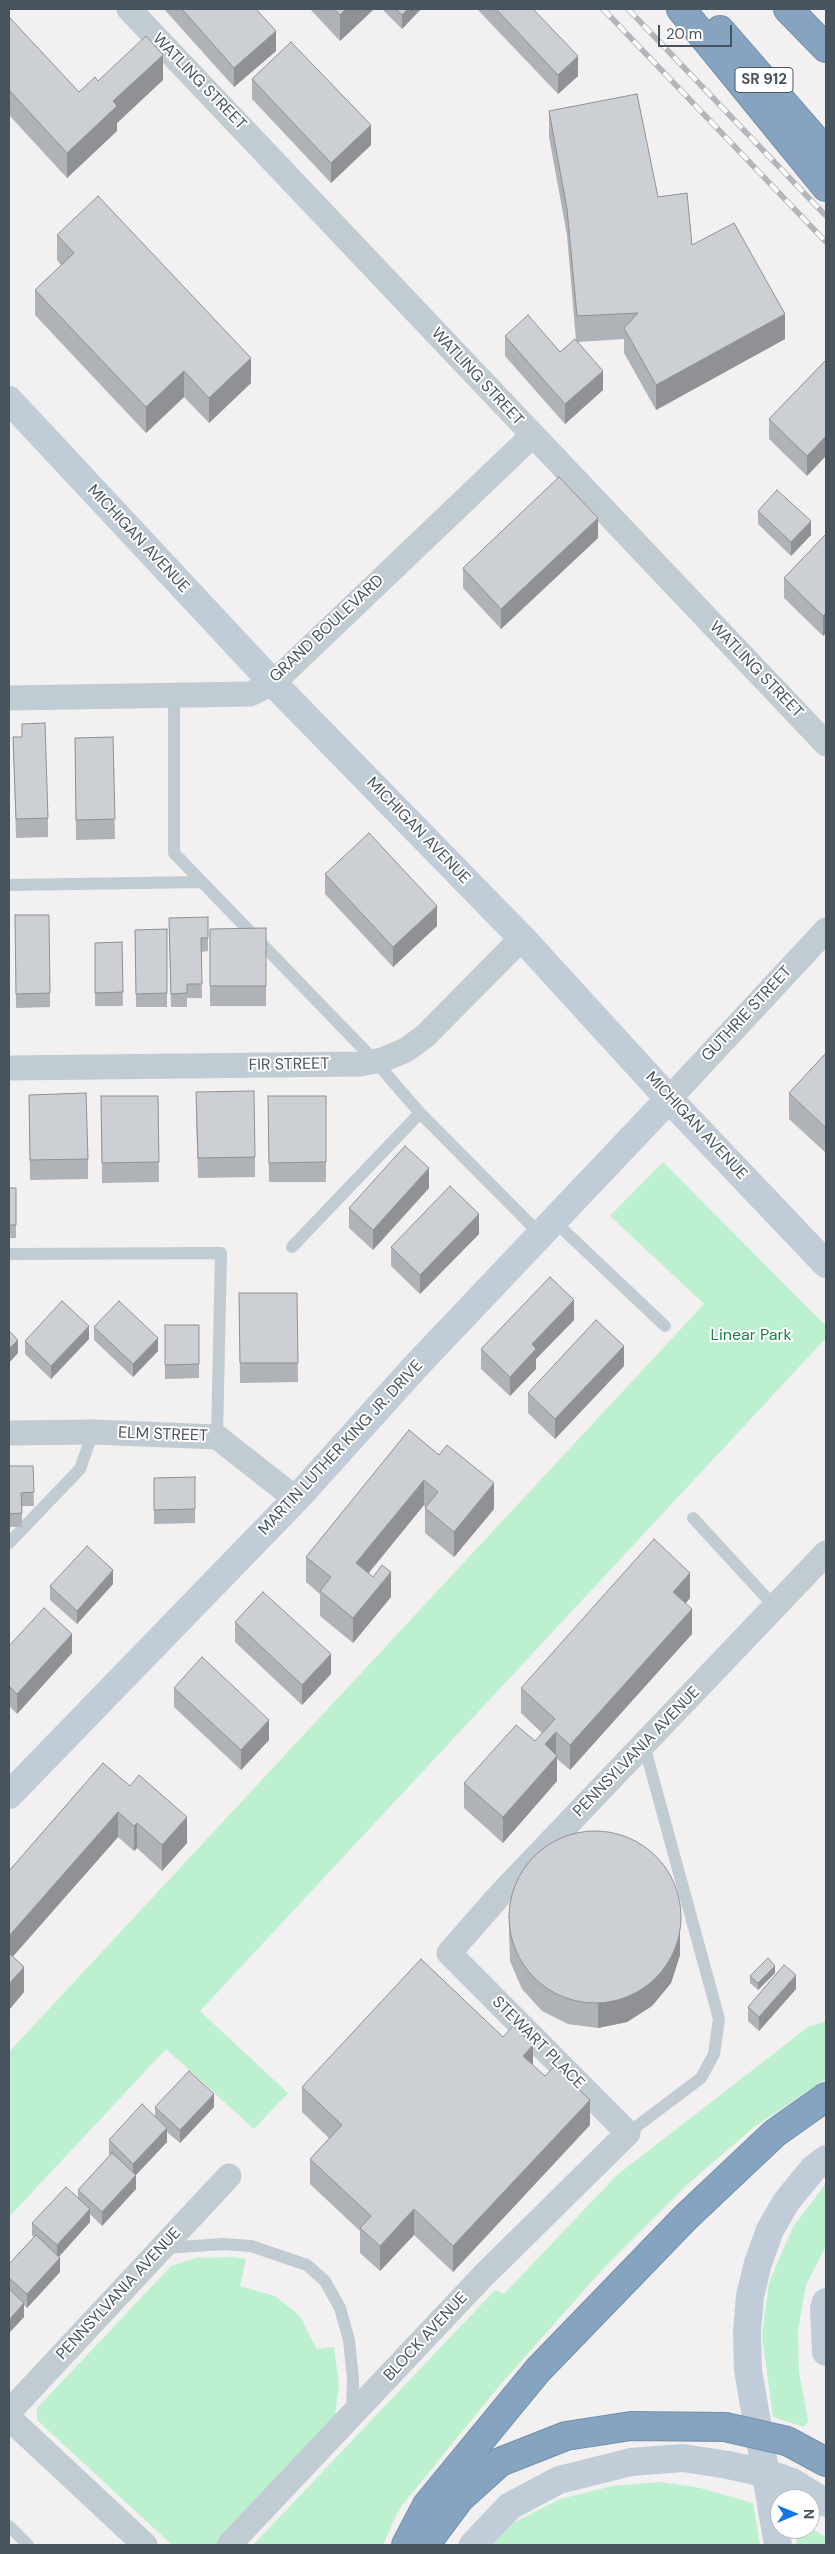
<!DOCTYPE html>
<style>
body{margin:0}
#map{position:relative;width:835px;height:2554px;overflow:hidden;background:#f2f0f0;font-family:"DM Sans",sans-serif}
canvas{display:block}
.frame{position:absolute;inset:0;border:10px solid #47545e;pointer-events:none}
.north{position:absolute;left:770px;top:2489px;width:50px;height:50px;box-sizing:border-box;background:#fff;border:1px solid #b5bbbf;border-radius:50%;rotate:90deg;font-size:14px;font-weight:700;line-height:20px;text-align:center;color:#47545e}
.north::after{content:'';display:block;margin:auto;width:18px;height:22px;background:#1577e6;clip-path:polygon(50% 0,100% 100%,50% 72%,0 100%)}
.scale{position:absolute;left:658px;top:25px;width:74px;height:22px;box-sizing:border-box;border:2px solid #47545e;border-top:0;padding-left:6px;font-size:15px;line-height:18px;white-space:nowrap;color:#47545e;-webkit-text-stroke:4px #fff;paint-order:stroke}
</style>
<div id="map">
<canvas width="835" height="2554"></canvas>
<div class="frame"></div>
<div class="north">N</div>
<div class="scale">20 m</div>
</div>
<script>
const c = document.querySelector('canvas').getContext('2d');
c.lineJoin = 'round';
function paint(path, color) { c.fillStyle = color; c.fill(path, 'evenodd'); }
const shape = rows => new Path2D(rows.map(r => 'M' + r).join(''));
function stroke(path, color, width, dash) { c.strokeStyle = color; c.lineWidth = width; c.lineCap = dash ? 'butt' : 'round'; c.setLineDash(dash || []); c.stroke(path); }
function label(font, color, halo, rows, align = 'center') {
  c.font = font + ' "DM Sans",sans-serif'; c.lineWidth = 4; c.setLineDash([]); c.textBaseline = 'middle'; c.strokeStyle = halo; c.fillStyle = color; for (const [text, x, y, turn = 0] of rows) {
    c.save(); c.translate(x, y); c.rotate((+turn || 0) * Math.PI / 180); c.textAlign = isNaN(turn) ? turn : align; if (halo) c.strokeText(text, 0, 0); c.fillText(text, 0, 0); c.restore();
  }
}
const green = shape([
 [663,1162,826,1326,826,1338,200,2011,288,2093,254,2129,166,2049,9,2217,9,2052,704,1304,610,1216],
 [826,2021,826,2079,754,2127,688,2184,602,2270,500,2385,399,2509,383,2545,253,2545,495,2290,504,2294,617,2175,808,2027],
 [826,2183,826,2246,806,2285,798,2330,799,2371,808,2421,804,2427,773,2417,762,2336,769,2282,793,2227],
 [231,2257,246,2259,240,2286,275,2296,299,2315,317,2349,334,2347,339,2385,335,2415,219,2544,172,2545,37,2420,37,2408,171,2266,196,2258],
 [661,2482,700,2488,753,2503,760,2545,492,2545,515,2522,560,2499,612,2486],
 [810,2528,826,2537,826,2545,797,2545,795,2529]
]);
const service = shape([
 [174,695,174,853,376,1062,420,1113,540,1234],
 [9,885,202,882],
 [553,1220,665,1326],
 [292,1247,420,1113],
 [9,1254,221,1253,217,1437],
 [693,1518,775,1607],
 [9,1543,80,1469,93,1432],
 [628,2133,701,2078,714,2054,719,2019,644,1745],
 [164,2248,223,2244,251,2246,307,2265,325,2281,340,2308,349,2340,353,2379,352,2412],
 [9,2526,28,2545]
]);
const minor = shape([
 [129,9,826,744],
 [9,698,250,694,273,683,533,435],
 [9,1068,360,1064,382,1060,406,1050,425,1036,522,938],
 [669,1099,826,930],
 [9,1433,93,1432,217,1437,296,1499],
 [9,2412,229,2176],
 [9,2418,145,2545],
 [229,2545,483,2276,628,2133,449,1953,499,1896,826,1553]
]);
const secondary = shape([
 [9,400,273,683,522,938,669,1099,826,1264],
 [9,1795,296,1499,416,1366,669,1099],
 [826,2302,824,2308,826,2352],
 [792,2482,826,2503],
 [473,2545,510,2506,559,2480,631,2462,683,2458,728,2465],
 [778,2545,748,2370,747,2332,750,2296,758,2263,770,2230,786,2202,813,2169,826,2159]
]);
const motorway = shape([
 [681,9,826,187],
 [788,9,826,48],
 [720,30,826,152],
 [787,2441,826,2462],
 [406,2545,427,2505,538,2370,686,2217,775,2133,826,2097],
 [425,2545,460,2498,500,2462,566,2436,631,2426,725,2427]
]);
const rail = shape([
 [603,9,826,242],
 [628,9,826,216]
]);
const secondaryBridge = shape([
 [728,2465,769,2474,792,2482]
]);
const motorwayBridge = shape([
 [725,2427,787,2441]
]);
const wall = shape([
 [164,9,256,9,276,51,234,87],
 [310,9,374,9,340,41],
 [382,9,421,9,402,29],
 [477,9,533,9,578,76,558,94],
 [9,19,79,92,98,81,163,80,117,123,117,131,67,178,9,115],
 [252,79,371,145,331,183,252,99],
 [549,111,658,197,692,245,785,339,656,410,624,353,624,339,578,342,603,390,565,424,505,356,505,336,560,352,576,340,567,235,549,137],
 [57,235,251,383,209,423,184,397,146,433,35,315,35,290,61,265,57,260],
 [826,360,807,476,769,439,769,419],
 [758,511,811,535,791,556,758,524],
 [826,534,826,633,823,636,784,598,784,578],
 [598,538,501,629,463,588,463,568],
 [22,724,48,818,48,837,16,838,13,737,22,737],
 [113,737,115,839,76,840,75,738],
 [325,874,437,926,393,967,325,894],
 [15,915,49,915,50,1007,16,1008],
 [208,917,208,951,201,952,202,998,187,998,187,1007,171,1007,169,932],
 [266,928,266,1006,210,1006,210,929],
 [167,929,167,1007,136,1007,135,930],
 [122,942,123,1006,95,1006,95,943],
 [826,1053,826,1153,789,1119,789,1093],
 [29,1095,88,1159,88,1179,30,1180],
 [101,1096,158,1096,159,1182,102,1183],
 [268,1096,326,1096,326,1182,269,1182],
 [196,1112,255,1157,255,1177,198,1178],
 [9,1188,16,1188,16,1238,9,1238],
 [429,1188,373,1250,349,1228,349,1208],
 [479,1234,420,1294,391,1266,391,1247],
 [239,1293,297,1293,298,1382,240,1383],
 [574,1320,536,1359,536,1369,510,1396,481,1369,481,1349],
 [165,1325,199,1325,199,1378,165,1379],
 [94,1327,158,1351,133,1377,94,1340],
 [89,1339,51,1379,25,1354,25,1341],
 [624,1366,555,1439,528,1413,528,1393],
 [409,1430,494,1509,454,1557,425,1533,425,1507,424,1505,369,1573,391,1597,353,1643,320,1616,320,1594,306,1582,306,1557],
 [9,1466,33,1466,34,1506,22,1506,22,1527,9,1527],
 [195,1477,195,1523,154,1524,154,1478],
 [113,1584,77,1624,50,1600,50,1586],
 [690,1598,686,1603,692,1634,570,1770,557,1759,557,1781,503,1843,464,1808,464,1783,535,1741,542,1733,521,1713,521,1688],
 [235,1622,331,1674,302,1705,235,1642],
 [9,1646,72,1653,17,1714,9,1706],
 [174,1688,269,1740,241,1770,174,1707],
 [103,1763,187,1843,162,1871,137,1848,134,1851,118,1837,13,1956,24,1992,9,2010,9,1871],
 [509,1908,680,1955,671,1983,652,2006,627,2022,598,2028,568,2024,542,2011,522,1989,510,1961,509,1934],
 [775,1973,758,1990,750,1983,750,1976],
 [796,1989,759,2031,748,2021,748,2007],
 [533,2065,590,2125,453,2272,414,2235,380,2271,360,2253,360,2231,310,2184,310,2159,329,2138,302,2112,302,2087],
 [155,2107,214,2107,180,2143,167,2132,167,2142,136,2175,136,2189,102,2226,90,2214,90,2222,59,2256,60,2272,27,2308,24,2305,24,2317,9,2333,9,2264,34,2237,32,2236,32,2223,78,2198,78,2190,110,2155,109,2154,109,2140,155,2116]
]);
const shadedWall = shape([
 [346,9,374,9,340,41,340,15],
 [408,9,421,9,402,29,402,15],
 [276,31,276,51,234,87,234,68],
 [163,55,163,80,117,123,117,131,67,178,67,153,113,101],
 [578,56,578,76,558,94,558,75],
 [371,125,371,145,331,183,331,163],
 [785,314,785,339,656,410,656,385],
 [251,358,251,383,209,423,209,398],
 [184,371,184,397,146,433,146,407],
 [603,371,603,390,565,424,565,404],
 [826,436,826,456,807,476,807,456],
 [598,518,598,538,501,629,501,609],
 [811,521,811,535,791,556,791,542],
 [826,613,826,633,823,636,823,616],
 [437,906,437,926,393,967,393,947],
 [429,1168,429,1188,373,1250,373,1230],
 [479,1214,479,1234,420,1294,420,1275],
 [574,1300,574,1320,536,1359,536,1369,510,1396,510,1377,532,1344],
 [89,1326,89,1339,51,1379,51,1366],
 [158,1338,158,1351,133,1377,133,1364],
 [18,1340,18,1353,9,1363,9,1349],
 [624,1346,624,1366,555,1439,555,1419],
 [424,1480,424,1505,356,1588,356,1563],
 [494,1483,494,1509,454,1557,454,1532],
 [113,1570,113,1584,77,1624,77,1611],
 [391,1572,391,1597,353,1643,353,1618],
 [690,1573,690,1598,673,1617,673,1592],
 [692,1609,692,1634,570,1770,570,1745],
 [72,1634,72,1653,17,1714,17,1694],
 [331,1654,331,1674,302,1705,302,1685],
 [269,1720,269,1740,241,1770,241,1750],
 [556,1732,556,1757,545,1744],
 [557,1756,557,1781,503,1843,503,1817],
 [118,1812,118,1837,9,1961,9,1936],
 [187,1817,187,1843,162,1871,162,1845],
 [137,1823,137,1848,134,1851,134,1826],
 [680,1929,680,1955,671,1983,652,2006,627,2022,598,2028,598,2003],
 [775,1966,775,1973,758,1990,758,1983],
 [24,1967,24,1992,9,2010,9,1984],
 [796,1975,796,1989,759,2031,759,2017],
 [533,2045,533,2070,523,2056],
 [214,2094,214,2107,180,2143,180,2130],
 [590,2100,590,2125,453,2272,453,2246],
 [167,2128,167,2142,133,2178,133,2164],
 [136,2175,136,2189,102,2226,102,2212],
 [90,2209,90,2222,57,2259,57,2245],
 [414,2209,414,2235,380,2271,380,2246],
 [60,2258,60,2272,27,2308,27,2294],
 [24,2303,24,2317,9,2333,9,2320]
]);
const building = shape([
 [182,9,256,9,276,31,234,68,182,9],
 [334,9,346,9,340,15,334,9],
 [395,9,408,9,402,15,395,9],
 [496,9,533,9,578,56,558,75,496,9],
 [10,18,79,92,95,77,98,81,146,36,163,55,113,101,117,106,67,153,9,90,9,19,10,18],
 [291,42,371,125,331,163,252,79,291,42],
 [637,94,658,197,687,193,692,245,734,223,785,314,656,385,624,328,638,313,577,316,567,209,549,111,637,94],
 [98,196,251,358,209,398,184,371,146,407,35,290,74,253,57,235,98,196],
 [528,315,560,352,575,339,603,371,565,404,505,336,528,315],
 [826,360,826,436,807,456,769,419,826,360],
 [559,477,598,518,501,609,463,568,559,477],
 [777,490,811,521,791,542,758,511,777,490],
 [826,534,826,613,823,616,784,578,826,534],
 [45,723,48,818,16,819,13,737,22,737,22,724,45,723],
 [113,737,115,819,76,820,75,738,113,737],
 [369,833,437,906,393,947,325,874,369,833],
 [15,915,49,915,50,993,16,994,15,915],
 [208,917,208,938,201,938,202,984,187,984,187,993,171,994,169,918,208,917],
 [266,928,266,986,210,986,210,929,266,928],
 [167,929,167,993,136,994,135,930,167,929],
 [122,942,123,992,95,993,95,943,122,942],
 [826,1053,826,1128,789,1093,826,1053],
 [254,1091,255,1157,198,1158,196,1092,254,1091],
 [86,1093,88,1159,30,1160,29,1095,86,1093],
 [101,1096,158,1096,159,1162,102,1163,101,1096],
 [268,1096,326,1096,326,1162,269,1163,268,1096],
 [405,1146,429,1168,373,1230,349,1208,405,1146],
 [450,1186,479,1214,420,1275,391,1247,450,1186],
 [9,1188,16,1188,16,1225,9,1225,9,1188],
 [550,1277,574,1300,532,1344,536,1349,510,1377,481,1349,550,1277],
 [239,1293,297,1293,298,1363,240,1363,239,1293],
 [62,1301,89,1326,51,1366,25,1341,62,1301],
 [119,1301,158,1338,133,1364,94,1327,119,1301],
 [596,1320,624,1346,555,1419,528,1393,596,1320],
 [165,1325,199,1325,199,1364,165,1365,165,1325],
 [9,1331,18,1340,9,1349,9,1331],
 [409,1430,439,1455,447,1445,494,1483,454,1532,425,1508,438,1492,424,1480,356,1563,373,1577,382,1565,391,1572,353,1618,320,1591,331,1577,306,1557,409,1430],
 [9,1466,33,1466,34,1492,21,1493,22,1513,9,1514,9,1466],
 [195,1477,195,1509,154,1510,154,1478,195,1477],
 [654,1539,690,1573,673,1592,692,1609,570,1745,556,1732,545,1744,557,1756,503,1817,464,1783,516,1725,535,1741,555,1719,521,1688,654,1539],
 [87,1546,113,1570,77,1611,50,1586,87,1546],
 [263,1592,331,1654,302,1685,235,1622,263,1592],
 [44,1608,72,1634,17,1694,9,1686,9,1646,44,1608],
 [202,1657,269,1720,241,1750,174,1688,202,1657],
 [103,1763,130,1786,139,1775,187,1817,162,1845,137,1823,134,1826,118,1812,9,1936,9,1871,103,1763],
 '509 1917a86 86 0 1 1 172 0a86 86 0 1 1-172 0Z',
 [9,1953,24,1967,9,1984,9,1953],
 [768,1958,775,1966,758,1983,750,1976,768,1958],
 [421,1959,503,2037,513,2026,533,2045,523,2056,545,2076,555,2066,590,2100,453,2246,414,2209,380,2246,360,2228,371,2216,310,2159,342,2125,302,2087,421,1959],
 [784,1965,796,1975,759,2017,748,2007,784,1965],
 [189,2071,214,2094,180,2130,155,2107,189,2071],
 [142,2104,167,2128,133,2164,109,2140,142,2104],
 [112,2153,136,2175,102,2212,78,2190,112,2153],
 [66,2187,90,2209,57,2245,32,2223,66,2187],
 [36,2235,60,2258,27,2294,9,2278,9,2264,36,2235],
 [9,2289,24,2303,9,2320,9,2289]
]);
const shields = [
 [764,80,58]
];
const shieldNames = [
 ["SR 912",764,80]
];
const streetNames = [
 ["WATLING STREET",199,82,46],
 ["WATLING STREET",477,377,47],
 ["MICHIGAN AVENUE",138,539,47],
 ["GRAND BOULEVARD",327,629,-43],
 ["WATLING STREET",756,670,46],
 ["MICHIGAN AVENUE",418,831,46],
 ["GUTHRIE STREET",747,1014,-47],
 ["FIR STREET",289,1065,-1],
 ["MICHIGAN AVENUE",696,1126,47],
 ["ELM STREET",163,1435,2],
 ["MARTIN LUTHER KING JR. DRIVE",341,1448,-47],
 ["PENNSYLVANIA AVENUE",637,1752,-46],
 ["STEWART PLACE",538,2043,45],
 ["PENNSYLVANIA AVENUE",119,2294,-47],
 ["BLOCK AVENUE",426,2337,-47]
];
const parkNames = [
 ["Linear Park",751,1336]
];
paint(green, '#bdf0cf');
stroke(motorway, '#728fab', 30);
stroke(service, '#c0cbd2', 12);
stroke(minor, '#c0cbd2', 25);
stroke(secondary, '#c0ccd7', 28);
stroke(motorway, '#86a4bf', 28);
stroke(rail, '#b2b5ba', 5.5);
stroke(rail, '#fff', 4, [11]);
stroke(motorwayBridge, '#728fab', 30, []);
stroke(secondaryBridge, '#c0ccd7', 28);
stroke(motorwayBridge, '#86a4bf', 28);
paint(wall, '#afb2b6');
paint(shadedWall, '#8f9194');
paint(building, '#cccfd4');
stroke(building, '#8f9194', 1);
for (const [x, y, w] of shields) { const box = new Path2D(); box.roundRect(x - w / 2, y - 12.5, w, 25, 4); c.fillStyle = '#fff'; c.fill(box); stroke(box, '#47545e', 1); }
label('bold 15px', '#47545e', null, shieldNames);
label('16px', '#47545e', '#fff', streetNames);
label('16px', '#158248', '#fff', parkNames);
</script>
